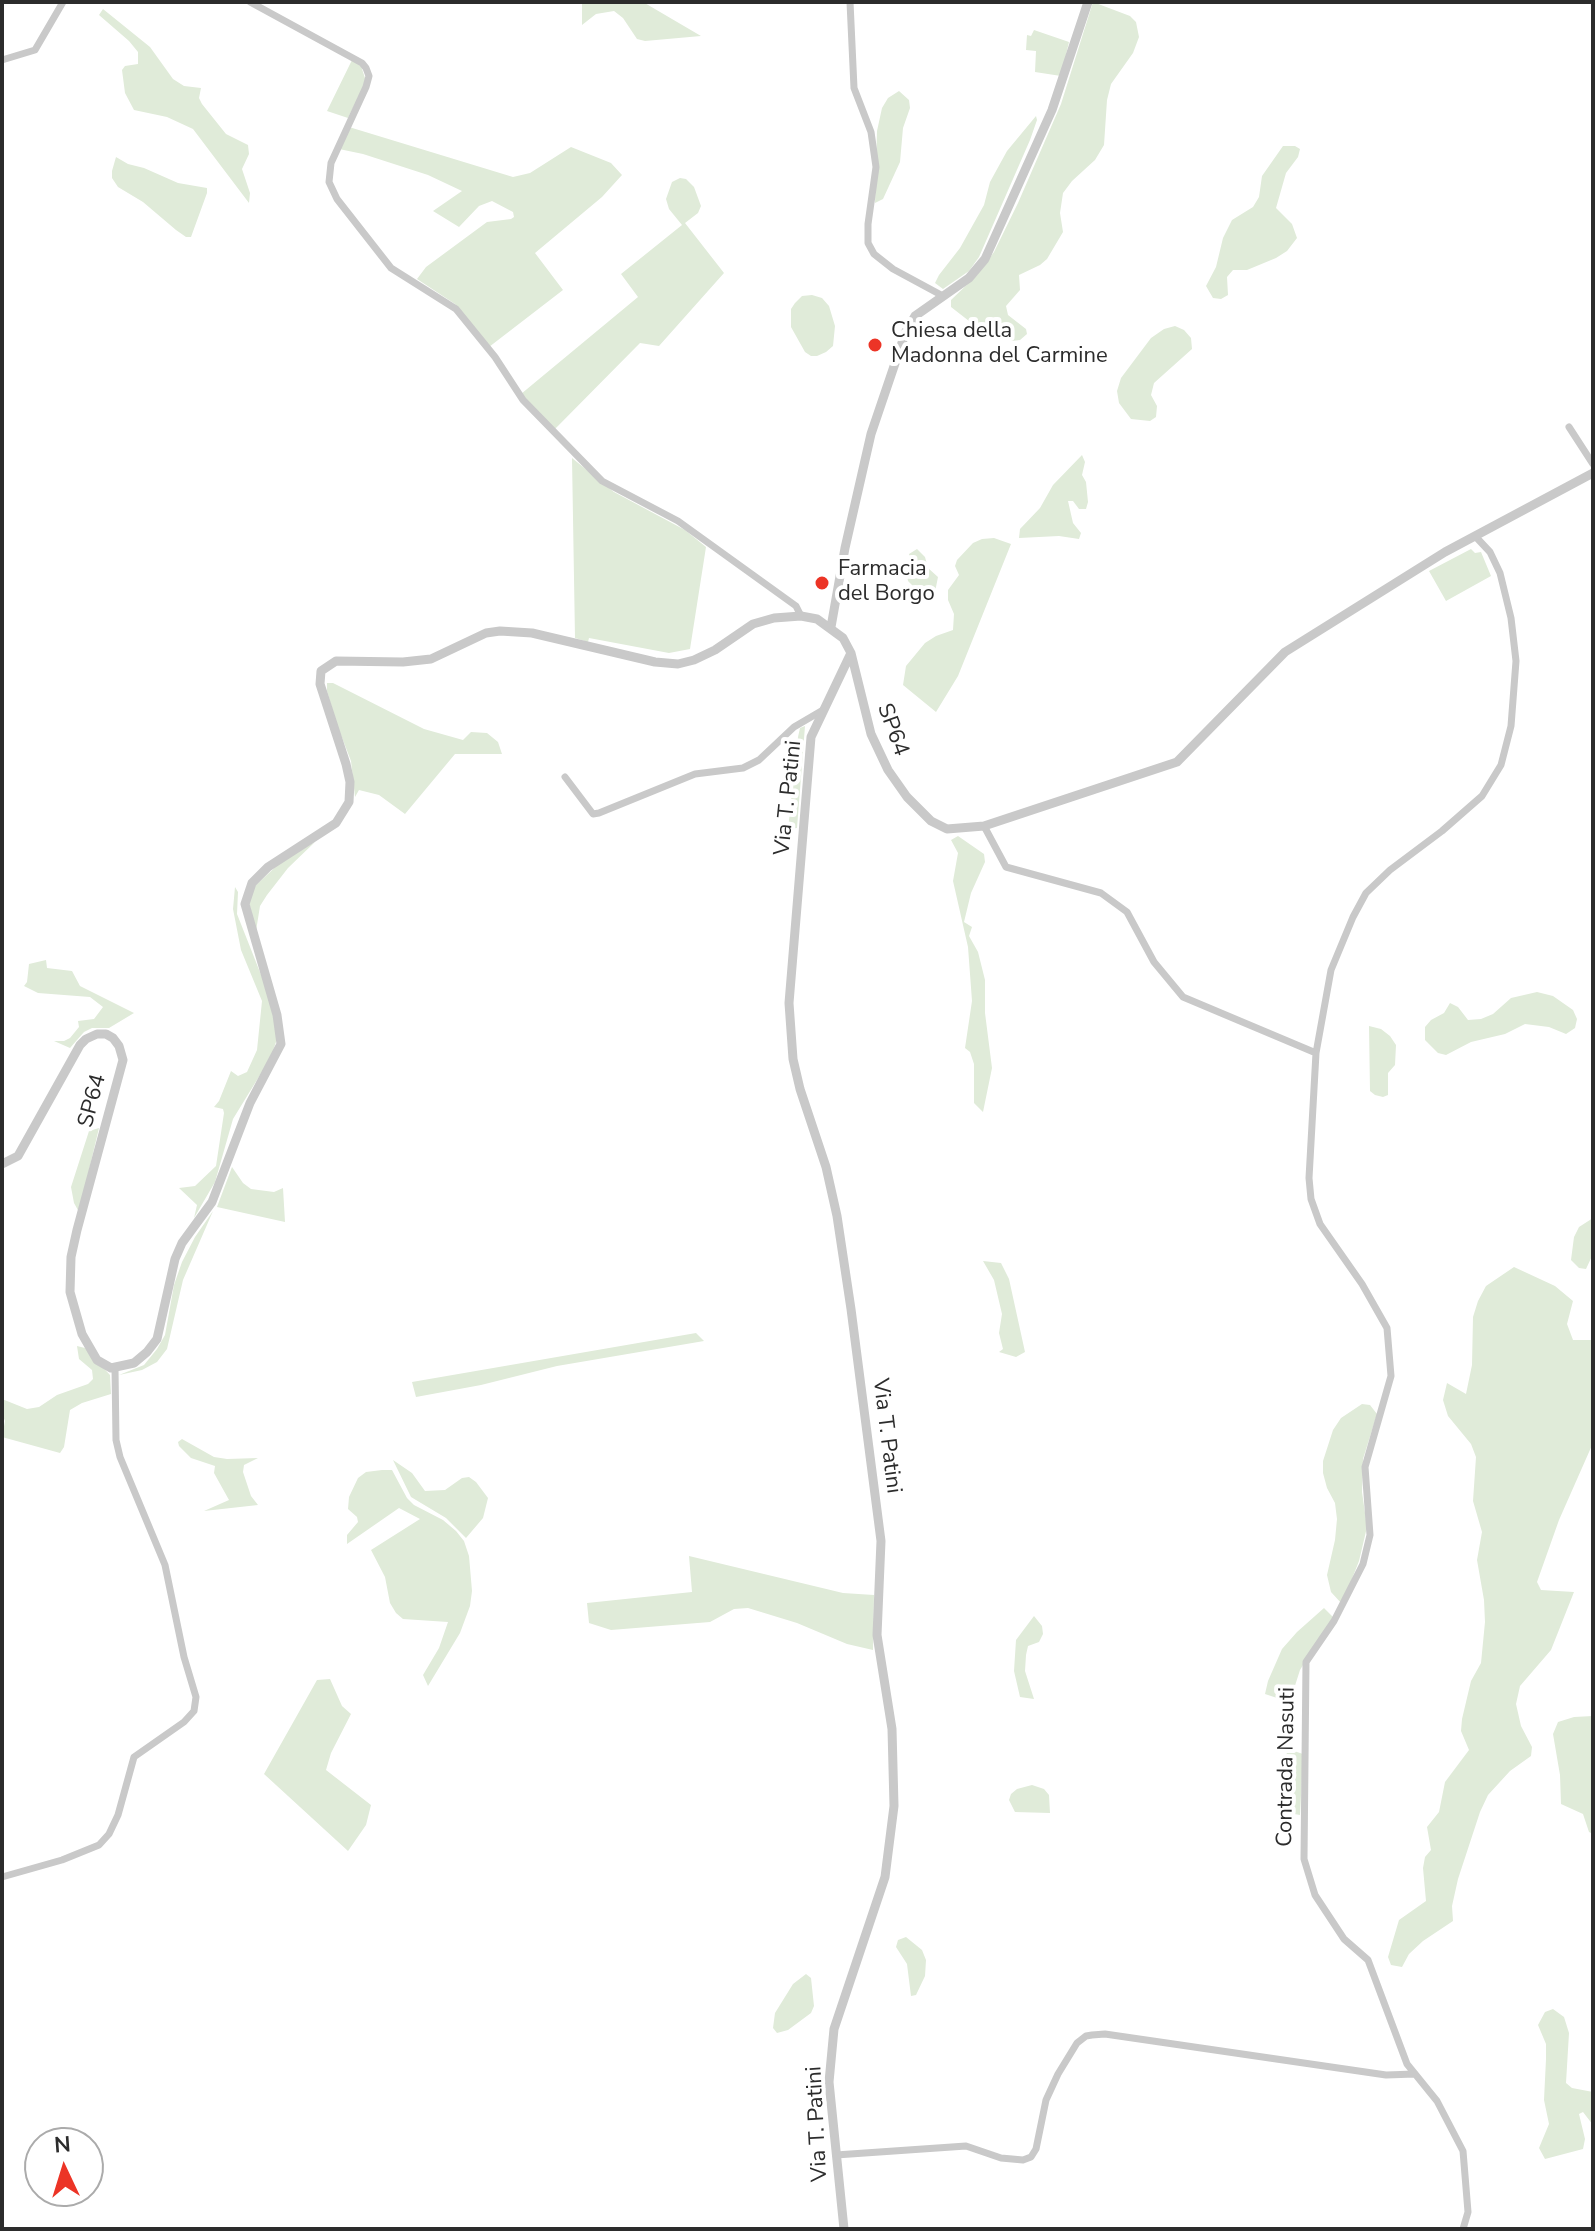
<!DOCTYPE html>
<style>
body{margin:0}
#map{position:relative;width:1595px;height:2231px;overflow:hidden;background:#fff;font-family:"Nunito Sans",sans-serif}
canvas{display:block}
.frame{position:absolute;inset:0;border:4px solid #2c2c2c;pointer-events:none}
.north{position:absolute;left:24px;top:2127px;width:80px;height:80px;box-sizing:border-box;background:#fff;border:2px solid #ababab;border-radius:50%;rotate:356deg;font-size:22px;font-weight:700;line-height:32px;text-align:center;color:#2c2c2c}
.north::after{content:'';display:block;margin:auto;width:28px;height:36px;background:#ec3426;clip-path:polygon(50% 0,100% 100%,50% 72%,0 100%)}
</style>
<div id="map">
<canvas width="1595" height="2231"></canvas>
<div class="frame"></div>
<div class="north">N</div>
</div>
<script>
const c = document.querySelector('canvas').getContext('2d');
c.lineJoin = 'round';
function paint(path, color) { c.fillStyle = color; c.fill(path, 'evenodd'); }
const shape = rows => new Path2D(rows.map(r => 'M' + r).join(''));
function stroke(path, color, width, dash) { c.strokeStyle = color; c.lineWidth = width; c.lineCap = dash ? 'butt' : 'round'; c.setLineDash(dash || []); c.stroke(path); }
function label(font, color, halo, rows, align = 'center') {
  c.font = font + ' "Nunito Sans",sans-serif'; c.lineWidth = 8; c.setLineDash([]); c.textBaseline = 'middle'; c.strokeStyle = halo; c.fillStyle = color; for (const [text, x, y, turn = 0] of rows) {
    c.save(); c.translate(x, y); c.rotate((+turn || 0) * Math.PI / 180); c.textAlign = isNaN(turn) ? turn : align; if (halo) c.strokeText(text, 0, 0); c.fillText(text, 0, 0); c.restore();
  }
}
const green = shape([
 [582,2,643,2,701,36,645,41,637,39,623,18,614,11,596,14,582,25],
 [1093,2,1130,16,1136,22,1139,37,1133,53,1111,84,1107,100,1104,145,1095,160,1072,181,1063,193,1060,213,1063,232,1047,259,1040,265,1019,275,1020,290,1006,306,1008,315,1026,329,1027,334,1020,340,1012,341,1006,336,987,335,951,307,951,300,977,275,994,252,1018,203,1061,104],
 [103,9,150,47,173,79,184,86,201,88,199,98,202,104,226,134,248,145,249,154,242,169,250,193,249,203,193,129,167,117,134,110,125,93,122,70,125,66,138,64,138,52,129,41,99,15],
 [1034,30,1069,42,1061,76,1035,72,1036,51,1026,50,1027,35,1031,36],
 [352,60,361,66,366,81,348,118,327,111],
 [899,91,909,100,910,108,903,128,900,162,883,199,875,203,877,131,882,108,888,98],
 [1036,116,1037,120,1030,140,979,257,969,271,943,289,935,283,939,275,960,248,984,205,990,182,1007,151],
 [349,127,513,177,530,173,571,147,611,163,622,175,602,197,535,253,563,290,489,347,455,304,417,279,426,267,487,222,511,219,514,217,513,212,492,201,479,206,459,227,433,211,462,191,428,175,363,154,339,149],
 [1283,146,1295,146,1300,149,1298,157,1286,173,1276,208,1292,224,1297,238,1287,251,1276,258,1247,270,1233,270,1227,277,1228,295,1221,299,1213,298,1206,286,1216,267,1223,238,1232,220,1253,207,1259,197,1262,176],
 [116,157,128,164,144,168,178,183,207,188,207,193,191,237,186,237,176,230,143,202,118,187,112,178,112,171],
 [680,178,686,179,694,187,701,206,698,213,685,223,724,273,659,346,640,343,554,430,521,394,638,297,621,274,682,225,669,209,666,199,672,182],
 [812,295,822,298,829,306,835,326,833,346,826,352,817,356,811,356,805,352,791,327,791,309,795,303,802,296],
 [1175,326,1184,330,1191,338,1192,349,1154,383,1151,395,1157,406,1156,417,1150,421,1131,419,1119,403,1117,391,1121,378,1151,338,1164,329],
 [1082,455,1085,462,1082,475,1086,482,1088,502,1086,509,1079,509,1073,501,1068,501,1073,523,1081,533,1079,539,1059,536,1019,538,1020,529,1040,508,1053,485],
 [572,458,614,492,685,530,706,547,690,649,669,653,589,638,588,642,575,638],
 [994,538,1011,544,958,676,936,712,903,685,906,666,925,643,936,636,953,630,954,614,948,600,948,590,959,575,955,566,957,560,973,543,982,539],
 [917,549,925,557,928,568,938,577,935,592,917,590,908,581,907,575,912,567,909,554],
 [1471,549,1475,553,1481,552,1491,576,1446,601,1429,571],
 [327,683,333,683,424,729,463,740,471,732,487,733,498,742,502,754,455,754,405,814,379,795,359,790,355,797,351,761,336,722,327,691],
 [805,726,797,828,788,829,798,737,800,728],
 [958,836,984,854,985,862,971,893,964,922,972,927,969,936,978,952,985,980,985,1013,992,1068,983,1112,974,1103,974,1064,970,1052,965,1048,972,1001,968,947,953,881,958,853,951,840],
 [315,842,288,868,267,895,260,906,256,931,249,902,254,887,284,859],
 [235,887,238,892,237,914,269,995,277,1032,276,1042,271,1057,233,1119,215,1182,194,1218,197,1205,179,1188,195,1186,216,1166,224,1113,223,1109,214,1107,219,1101,231,1071,238,1076,247,1072,257,1050,262,1001,241,950,233,909],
 [46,960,47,968,72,971,80,986,134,1013,109,1028,92,1028,84,1032,70,1048,54,1041,64,1041,70,1038,79,1027,78,1021,94,1019,103,1007,90,997,38,993,24,986,27,982,29,964],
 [1537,992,1553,996,1573,1010,1577,1019,1575,1028,1566,1034,1549,1027,1525,1024,1505,1034,1471,1042,1446,1055,1438,1053,1425,1040,1425,1027,1431,1020,1444,1013,1450,1003,1458,1007,1468,1020,1481,1019,1493,1014,1511,998],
 [1369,1026,1381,1029,1390,1036,1396,1045,1395,1065,1388,1073,1388,1095,1383,1097,1375,1095,1370,1091],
 [99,1128,79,1212,74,1203,71,1187,89,1131],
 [232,1167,243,1183,251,1189,274,1192,283,1188,285,1222,217,1207],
 [213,1211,183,1280,167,1349,157,1362,142,1370,119,1375,144,1365,157,1349,165,1335,174,1285,182,1262,195,1237],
 [1593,1218,1593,1254,1586,1269,1579,1268,1571,1260,1574,1237,1579,1227],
 [983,1261,1001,1263,1009,1279,1025,1352,1016,1357,999,1352,1003,1349,999,1333,1002,1314,994,1280],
 [1514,1267,1555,1286,1573,1301,1567,1324,1573,1340,1593,1340,1593,1443,1559,1520,1537,1582,1541,1590,1574,1592,1551,1650,1520,1686,1516,1704,1521,1726,1532,1747,1531,1756,1510,1771,1488,1795,1480,1812,1458,1879,1452,1906,1453,1921,1423,1941,1409,1954,1402,1967,1391,1965,1388,1957,1399,1920,1426,1901,1423,1868,1425,1857,1431,1850,1427,1827,1439,1812,1445,1782,1469,1750,1461,1731,1462,1719,1471,1681,1481,1663,1485,1622,1484,1600,1477,1560,1482,1532,1473,1501,1476,1457,1471,1444,1448,1416,1443,1400,1447,1383,1466,1394,1472,1365,1473,1317,1478,1301,1486,1286],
 [696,1333,704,1341,557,1366,481,1385,416,1397,412,1382],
 [77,1346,85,1348,110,1375,111,1394,82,1403,70,1410,64,1447,60,1453,2,1437,5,1421,2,1414,2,1399,27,1409,39,1407,57,1395,88,1384,93,1379,92,1370,79,1359],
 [1362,1404,1370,1405,1377,1414,1363,1459,1362,1492,1367,1527,1359,1561,1342,1604,1331,1592,1327,1575,1335,1540,1337,1519,1335,1503,1327,1488,1323,1473,1323,1461,1333,1430,1341,1418],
 [182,1439,214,1457,227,1459,258,1458,244,1465,243,1472,251,1496,258,1505,204,1511,229,1500,214,1473,215,1466,191,1458,179,1446,178,1442],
 [393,1460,412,1473,425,1491,445,1490,462,1478,469,1477,476,1482,488,1498,483,1518,466,1538,446,1518,411,1497],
 [382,1470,392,1470,407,1498,414,1505,443,1520,456,1531,464,1541,469,1556,472,1591,470,1606,460,1633,428,1686,423,1675,439,1648,448,1622,403,1619,396,1613,390,1603,385,1577,371,1550,420,1519,399,1508,347,1544,347,1535,358,1522,357,1517,348,1509,349,1497,358,1478,366,1472],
 [689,1556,843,1593,874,1595,873,1650,847,1644,797,1623,748,1608,734,1609,710,1622,611,1630,589,1623,587,1603,692,1592],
 [1324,1608,1333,1617,1300,1670,1292,1695,1288,1700,1283,1700,1265,1694,1268,1681,1282,1649,1297,1632],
 [1034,1616,1042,1626,1043,1634,1039,1642,1028,1646,1026,1655,1025,1671,1034,1699,1020,1697,1014,1671,1016,1640],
 [330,1679,342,1706,351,1714,331,1753,326,1770,371,1805,366,1825,348,1851,264,1774,317,1680],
 [1593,1716,1593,1834,1589,1832,1583,1814,1561,1804,1560,1775,1553,1734,1558,1722,1574,1717],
 [1294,1751,1303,1754,1300,1815,1283,1812,1280,1807,1283,1783,1280,1765,1287,1753],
 [1032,1785,1044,1789,1049,1795,1050,1813,1015,1812,1009,1800,1011,1794,1017,1789],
 [906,1937,922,1950,926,1960,925,1976,916,1995,911,1996,907,1964,896,1947,898,1940],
 [806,1974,811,1978,814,2006,811,2013,788,2030,777,2033,773,2028,775,2013,793,1984],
 [1553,2009,1564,2017,1569,2033,1566,2083,1572,2088,1593,2092,1593,2125,1583,2112,1579,2114,1585,2139,1583,2149,1545,2159,1539,2148,1549,2124,1544,2100,1546,2059,1546,2044,1538,2025,1545,2012]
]);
const minor = shape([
 [250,2,362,63,366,68,369,76,366,87,331,163,329,182,337,199,391,268,456,309,495,357,523,400,602,481,678,521,796,606,801,616],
 [850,2,854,88,871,132,876,167,868,224,868,243,874,254,893,269,943,296],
 [2,60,35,50,63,2],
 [1569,427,1593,464],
 [565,777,593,814,599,813,695,774,743,768,759,760,794,727,823,710],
 [984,826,1006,867,1101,893,1127,912,1154,962,1183,997,1316,1053],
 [2,1877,62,1860,99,1845,109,1834,118,1815,134,1757,184,1722,194,1711,196,1697,184,1657,165,1565,120,1457,116,1440,115,1368],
 [836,2155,966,2146,1001,2158,1023,2160,1031,2157,1036,2149,1046,2100,1058,2074,1077,2043,1086,2036,1092,2035,1105,2034,1386,2075,1415,2074],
 [1463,2229,1468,2212,1463,2151,1437,2101,1407,2064,1368,1960,1344,1939,1315,1895,1304,1859,1306,1662,1334,1621,1363,1564,1370,1535,1365,1467,1391,1376,1387,1328,1362,1284,1320,1224,1311,1199,1309,1178,1316,1053,1331,970,1353,917,1366,893,1390,870,1442,831,1482,796,1501,765,1511,726,1516,661,1511,618,1500,573,1490,552,1475,536]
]);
const tertiary = shape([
 [831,627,845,548,871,434,906,331,915,316,969,278,985,259,1052,110,1088,2],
 [2,1164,18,1156,80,1045,86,1039,97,1034,106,1034,113,1038,119,1046,123,1060,77,1230,71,1257,70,1292,82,1334,97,1360,111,1368,134,1363,147,1352,157,1339,175,1259,182,1243,212,1202,250,1103,281,1044,277,1015,245,904,252,883,268,867,336,823,349,802,350,782,346,764,320,684,321,671,336,661,403,662,431,659,486,633,500,631,532,633,655,662,678,664,694,660,715,650,753,624,774,618,801,616,817,619,843,638,851,653,871,734,888,770,907,797,931,821,947,829,984,826,1177,762,1285,652,1445,552,1593,473],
 [844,2229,829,2082,834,2029,885,1877,894,1806,892,1729,877,1635,881,1541,851,1309,837,1216,826,1167,800,1089,793,1059,789,1003,811,737,851,653]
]);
const markers = [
 [875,345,8,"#ec3426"],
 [822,583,8,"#ec3426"]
];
const poiNames = [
 ["Chiesa della",891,332],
 ["Madonna del Carmine",891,357],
 ["Farmacia",838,570],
 ["del Borgo",838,595]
];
const streetNames = [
 ["SP64",892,730,70],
 ["Via T. Patini",789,798,-84],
 ["SP64",93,1101,-75],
 ["Via T. Patini",886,1436,83],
 ["Contrada Nasuti",1287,1767,-89],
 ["Via T. Patini",818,2124,-93]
];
paint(green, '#e0ebd9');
stroke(minor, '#c9c9c9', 7);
stroke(tertiary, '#c9c9c9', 9);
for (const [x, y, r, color] of markers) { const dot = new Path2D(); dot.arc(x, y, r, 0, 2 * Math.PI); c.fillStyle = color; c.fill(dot); stroke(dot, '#fff', 3); }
label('22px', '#2c2c2c', '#fff', poiNames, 'left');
label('22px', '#2c2c2c', '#fff', streetNames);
</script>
